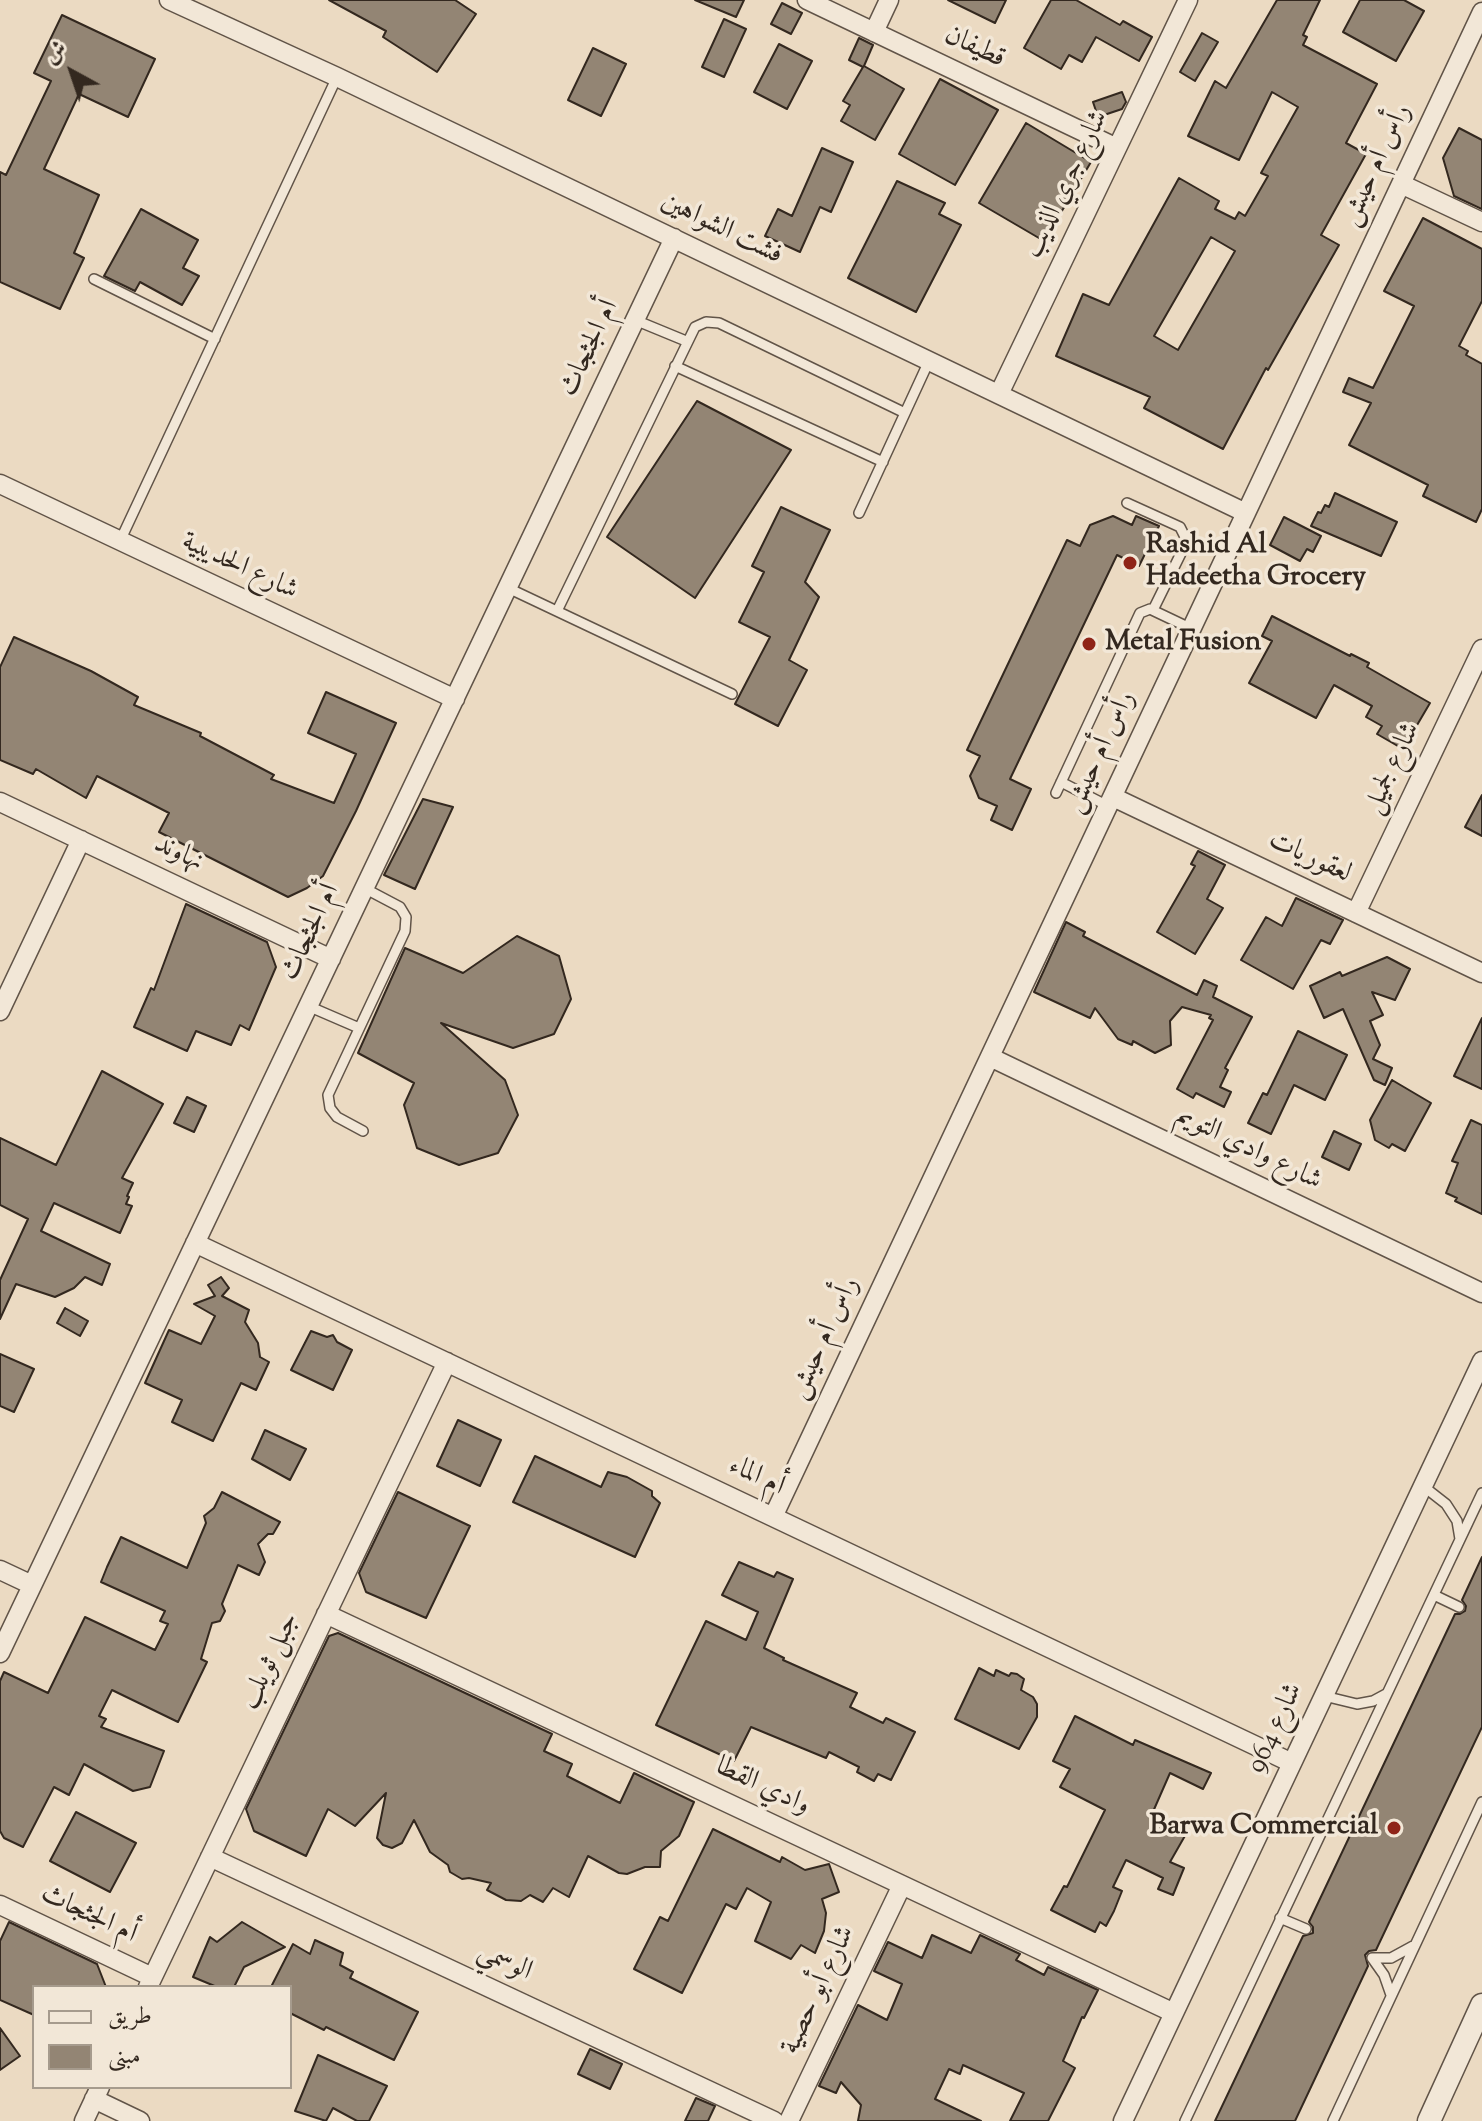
<!DOCTYPE html>
<meta charset="utf-8">
<style>
body{margin:0}
#map{position:relative;width:1482px;height:2121px;overflow:hidden;background:#ebdac2;font-family:"Sorts Mill Goudy",Amiri,serif}
canvas{display:block}
.legend{position:absolute;left:32px;top:1985px;width:260px;height:104px;box-sizing:border-box;background:#f2e7d7;border:2px solid #a69b8d;margin:0;padding:10px 14px;list-style:none;font-size:24px;color:#33281f}
.legend li{display:flex;align-items:center;gap:16px;height:40px}
.legend b{width:40px;border:2px solid #a69b8d}
.north{position:absolute;left:32px;top:32px;width:80px;height:80px;-webkit-text-stroke:6px #f2e7d7;paint-order:stroke;rotate:320deg;font-size:22px;font-weight:700;line-height:32px;text-align:center;color:#33281f}
.north::after{content:'';display:block;margin:auto;width:28px;height:36px;background:#33281f;clip-path:polygon(50% 0,100% 100%,50% 72%,0 100%)}
</style>
<div id="map">
<canvas width="1482" height="2121"></canvas>
<ul class="legend">
<li><b style="height:10px;background:#f2e7d7"></b>طريق</li>
<li><b style="height:22px;background:#938574"></b>مبنى</li>
</ul>
<div class="north">ش</div>
</div>
<script>
const c = document.querySelector('canvas').getContext('2d');
c.lineJoin = 'round';
function paint(path, color) { c.fillStyle = color; c.fill(path, 'evenodd'); }
const shape = rows => new Path2D(rows.map(r => 'M' + r).join(''));
function stroke(path, color, width, dash) { c.strokeStyle = color; c.lineWidth = width; c.lineCap = dash ? 'butt' : 'round'; c.setLineDash(dash || []); c.stroke(path); }
function label(font, color, halo, rows, align = 'center') {
  c.font = font + ' "Sorts Mill Goudy",Amiri,serif'; c.lineWidth = 7; c.setLineDash([]); c.textBaseline = 'middle'; c.strokeStyle = halo; c.fillStyle = color; for (const [text, x, y, turn = 0] of rows) {
    c.save(); c.translate(x, y); c.rotate((+turn || 0) * Math.PI / 180); c.textAlign = isNaN(turn) ? turn : align; if (halo) c.strokeText(text, 0, 0); c.fillText(text, 0, 0); c.restore();
  }
}
const building = shape([
 [329,0,455,0,476,14,437,72,383,37,386,31,329,0],
 [695,0,744,0,736,17,695,0],
 [948,0,1006,0,995,23,948,0],
 [1051,0,1076,0,1120,25,1123,21,1152,37,1139,61,1096,37,1082,62,1069,55,1061,69,1024,48,1051,0],
 [1277,0,1320,0,1303,35,1307,37,1303,45,1377,84,1346,143,1366,154,1321,235,1339,245,1268,370,1266,368,1223,449,1144,408,1150,397,1056,356,1083,294,1109,305,1179,178,1219,201,1215,209,1235,219,1239,212,1245,216,1268,176,1261,173,1298,107,1272,92,1239,160,1188,136,1215,81,1226,88,1277,0],
 [1211,237,1235,251,1178,350,1154,336,1211,237],
 [1360,0,1404,0,1424,11,1396,61,1343,32,1360,0],
 [782,3,802,13,791,34,771,24,782,3],
 [62,15,155,59,128,117,79,94,44,169,99,195,74,253,84,258,60,309,0,282,0,172,6,175,51,81,34,73,62,15],
 [724,19,746,29,724,77,702,67,724,19],
 [1202,33,1218,42,1195,81,1180,72,1202,33],
 [859,38,873,45,864,66,904,89,875,140,841,121,850,105,843,101,863,67,849,60,859,38],
 [779,44,812,61,787,109,754,92,779,44],
 [593,48,626,64,601,116,568,100,593,48],
 [940,79,998,110,955,185,899,154,940,79],
 [1122,92,1126,102,1122,109,1098,117,1093,102,1122,92],
 [1026,123,1091,162,1044,241,979,203,1026,123],
 [1459,128,1482,140,1482,209,1454,196,1443,158,1459,128],
 [822,148,853,162,831,212,820,207,800,252,765,236,778,209,792,216,822,148],
 [897,181,945,203,939,214,961,225,916,312,848,278,897,181],
 [141,209,198,240,183,268,199,276,182,305,140,282,135,291,104,276,141,209],
 [1423,218,1482,249,1482,301,1459,346,1468,351,1466,355,1482,364,1482,509,1476,522,1423,496,1428,485,1349,445,1371,403,1343,392,1349,378,1373,388,1414,306,1384,291,1423,218],
 [697,401,791,450,695,598,607,537,697,401],
 [1335,493,1397,522,1381,556,1311,526,1318,512,1321,513,1325,505,1329,507,1335,493],
 [781,507,830,530,805,582,819,597,789,660,807,670,778,726,735,704,770,637,739,622,764,572,752,566,781,507],
 [1113,516,1132,525,1136,516,1159,526,1139,566,1117,555,1010,779,1031,789,1012,830,991,820,997,806,979,798,970,776,980,756,967,750,1067,540,1080,546,1090,525,1113,516],
 [1284,517,1321,536,1313,552,1307,549,1300,561,1270,545,1284,517],
 [1272,616,1350,656,1351,654,1369,663,1367,667,1430,703,1403,749,1377,734,1382,726,1366,717,1372,706,1334,685,1316,718,1249,683,1272,641,1262,636,1272,616],
 [14,637,91,671,138,697,134,705,201,733,200,736,274,775,271,779,334,803,356,754,308,733,326,692,396,723,356,811,323,876,307,888,288,897,159,832,169,813,97,776,86,798,36,769,33,774,0,760,0,667,14,637],
 [1482,795,1482,836,1465,827,1482,795],
 [423,799,453,807,415,889,384,875,423,799],
 [1198,851,1225,865,1207,899,1223,908,1195,954,1157,932,1195,866,1191,864,1198,851],
 [1296,898,1343,920,1330,944,1321,940,1293,989,1241,960,1266,917,1282,926,1296,898],
 [186,904,267,942,276,967,249,1030,240,1025,231,1045,196,1031,187,1051,134,1027,151,988,154,990,186,904],
 [1066,922,1085,932,1083,936,1197,995,1204,980,1217,986,1213,997,1252,1017,1225,1068,1228,1070,1220,1087,1231,1092,1224,1107,1196,1093,1193,1098,1177,1089,1213,1020,1209,1018,1211,1015,1182,1007,1170,1021,1171,1045,1155,1053,1133,1041,1132,1045,1118,1039,1095,1008,1090,1018,1034,992,1066,922],
 [517,936,559,956,571,999,554,1034,513,1048,441,1023,505,1080,518,1115,498,1153,459,1165,417,1148,404,1105,414,1083,358,1053,405,948,463,973,517,936],
 [1387,957,1410,969,1395,1000,1372,992,1383,1015,1370,1021,1380,1045,1373,1059,1392,1068,1385,1085,1374,1080,1343,1009,1324,1018,1310,986,1340,972,1342,976,1387,957],
 [1482,1018,1482,1089,1454,1076,1482,1018],
 [1298,1031,1347,1055,1325,1100,1294,1085,1271,1134,1248,1123,1263,1093,1267,1095,1298,1031],
 [102,1071,163,1104,122,1178,133,1183,127,1196,129,1197,126,1204,132,1206,120,1233,54,1203,41,1231,110,1264,102,1285,85,1277,74,1288,55,1297,16,1284,0,1319,0,1280,28,1219,0,1205,0,1138,56,1165,102,1071],
 [1392,1080,1431,1103,1405,1151,1392,1144,1389,1148,1375,1140,1370,1120,1392,1080],
 [187,1097,206,1106,194,1132,174,1123,187,1097],
 [1471,1120,1482,1125,1482,1214,1455,1201,1457,1198,1446,1193,1458,1163,1452,1161,1471,1120],
 [1334,1131,1361,1144,1349,1170,1322,1157,1334,1131],
 [221,1277,229,1288,222,1296,249,1310,245,1322,258,1343,260,1357,269,1362,256,1390,241,1383,213,1441,172,1422,182,1400,145,1383,169,1330,201,1344,215,1316,194,1304,215,1296,208,1285,221,1277],
 [65,1308,88,1321,80,1336,57,1323,65,1308],
 [311,1331,327,1337,333,1335,337,1342,352,1350,333,1390,291,1370,311,1331],
 [0,1354,34,1369,14,1412,0,1406,0,1354],
 [458,1420,501,1440,480,1486,437,1466,458,1420],
 [265,1430,306,1449,290,1480,252,1459,265,1430],
 [535,1456,601,1487,608,1472,627,1477,652,1491,652,1496,660,1503,635,1557,513,1502,535,1456],
 [222,1492,280,1522,273,1534,268,1534,258,1544,265,1562,259,1575,238,1565,222,1604,225,1611,220,1621,212,1623,201,1659,207,1662,178,1722,112,1690,99,1716,106,1719,101,1727,164,1751,150,1787,133,1791,84,1764,69,1795,54,1787,23,1847,4,1838,0,1831,0,1681,4,1672,48,1693,85,1617,155,1650,168,1624,160,1621,165,1611,101,1582,107,1567,121,1537,187,1568,206,1523,204,1516,214,1508,222,1492],
 [398,1492,470,1526,426,1618,366,1592,359,1573,398,1492],
 [1482,1557,1482,1727,1376,1950,1369,1951,1365,1955,1368,1966,1295,2121,1215,2121,1303,1936,1313,1933,1313,1927,1309,1922,1455,1614,1460,1614,1465,1611,1466,1606,1462,1600,1482,1557],
 [739,1562,774,1577,777,1572,793,1579,764,1648,784,1658,783,1660,857,1693,850,1707,883,1723,886,1718,915,1732,891,1780,878,1774,874,1781,857,1772,859,1767,829,1752,826,1758,751,1727,734,1761,656,1725,706,1621,746,1640,758,1612,722,1595,739,1562],
 [338,1633,552,1734,544,1751,572,1764,567,1776,620,1803,634,1773,694,1802,679,1836,661,1851,660,1867,645,1867,627,1874,619,1873,588,1856,569,1897,553,1888,543,1902,530,1895,521,1901,506,1900,487,1890,491,1883,469,1878,462,1879,450,1872,448,1865,430,1852,414,1820,402,1843,392,1848,383,1845,377,1838,386,1793,355,1826,328,1809,306,1856,254,1831,246,1809,329,1636,338,1633],
 [979,1668,994,1676,996,1670,1009,1676,1011,1673,1017,1674,1024,1679,1021,1690,1033,1697,1037,1704,1037,1717,1019,1749,955,1719,979,1668],
 [1075,1716,1133,1745,1135,1740,1211,1773,1203,1789,1170,1773,1152,1814,1186,1834,1170,1862,1184,1868,1173,1895,1158,1889,1163,1878,1126,1860,1113,1887,1122,1891,1114,1911,1106,1926,1100,1922,1095,1932,1051,1910,1064,1886,1067,1887,1105,1810,1060,1787,1070,1769,1053,1761,1075,1716],
 [76,1812,136,1843,110,1892,50,1861,76,1812],
 [713,1829,780,1862,782,1857,805,1870,829,1864,839,1892,822,1899,826,1913,824,1931,815,1953,801,1945,791,1959,755,1941,771,1902,747,1888,736,1909,726,1904,682,1993,634,1969,660,1917,668,1921,713,1829],
 [9,1922,97,1964,106,1987,34,1987,34,2015,0,2000,0,1941,9,1922],
 [242,1922,285,1947,244,1967,234,1987,217,1987,193,1977,210,1937,217,1942,242,1922],
 [932,1935,971,1953,980,1935,1020,1954,1016,1960,1044,1975,1048,1967,1098,1990,1084,2018,1082,2017,1063,2061,1075,2068,1048,2121,1010,2121,1024,2093,963,2065,960,2074,949,2069,935,2099,981,2121,858,2121,861,2105,841,2082,836,2093,819,2086,858,2005,887,2020,902,1984,874,1971,888,1942,922,1958,932,1935],
 [315,1940,343,1953,340,1965,353,1972,350,1978,418,2012,394,2060,326,2027,324,2030,290,2013,290,1987,271,1987,293,1944,310,1954,315,1940],
 [0,2028,20,2056,0,2070,0,2028],
 [590,2049,622,2064,610,2089,578,2074,590,2049],
 [318,2055,387,2086,369,2121,357,2121,333,2108,326,2121,295,2111,318,2055],
 [696,2098,715,2106,708,2121,685,2121,696,2098]
]);
const service = shape([
 [94,279,215,339],
 [635,320,686,341],
 [675,366,883,462],
 [1127,503,1180,527,1187,541,1153,610],
 [859,513,929,361],
 [120,541,337,77],
 [508,588,732,694],
 [557,611,695,327,706,322,719,323,905,413],
 [1061,782,1108,806],
 [1056,793,1140,613,1150,609,1192,629],
 [308,1006,359,1028],
 [363,1131,337,1117,330,1108,328,1095,405,931,406,917,400,907,364,888],
 [1423,1486,1446,1504,1457,1521,1460,1539],
 [1434,1595,1459,1607],
 [1324,1696,1357,1704,1373,1701,1386,1694],
 [1280,1918,1306,1929],
 [1372,1958,1391,1958,1413,1946],
 [1372,1958,1384,1975,1391,1995],
 [1185,2121,1482,1493],
 [1333,2121,1482,1802]
]);
const minor = shape([
 [169,0,337,77,1246,513],
 [807,0,1117,148],
 [874,32,889,0],
 [1401,184,1482,222],
 [999,394,1188,0],
 [0,484,455,699],
 [1113,797,1482,973],
 [0,802,331,959],
 [1356,913,1482,649],
 [0,1011,81,840],
 [990,1057,1482,1293],
 [195,1243,1292,1763],
 [773,1517,1482,12],
 [0,1570,32,1585],
 [326,1614,1174,2013],
 [0,1653,674,238],
 [210,1857,774,2121],
 [0,1905,152,1977],
 [148,1987,447,1362],
 [94,2099,140,2121],
 [84,2121,100,2087],
 [789,2121,902,1885],
 [1123,2121,1482,1361]
]);
const tertiary = shape([
 [1429,2121,1482,2005]
]);
const markers = [
 [1130,563,8,"#8f2418"],
 [1089,644,8,"#8f2418"],
 [1394,1828,8,"#8f2418"]
];
const streetNames = [
 ["قطيفان",974,49,25],
 ["رأس أم حيش",1378,166,-65],
 ["شارع جري الذيب",1068,185,-64],
 ["فشت الشواهين",721,230,26],
 ["أم الجثجاث",591,349,-65],
 ["شارع الحديبية",239,568,25],
 ["رأس أم حيش",1102,753,-65],
 ["شارع لجميل",1394,769,-65],
 ["نهاوند",178,855,25],
 ["لعقوريات",1309,859,25],
 ["أم الجثجاث",312,933,-65],
 ["شارع وادي التويم",1248,1150,26],
 ["رأس أم حيش",826,1339,-65],
 ["أم الماء",756,1478,25],
 ["جبل ثويلب",272,1662,-65],
 ["شارع 964",1277,1729,-65],
 ["وادي القطا",762,1788,25],
 ["أم الجثجاث",88,1916,25],
 ["الوسمي",504,1963,25],
 ["شارع أبو حصية",820,1991,-65]
];
const poiNames = [
 ["Rashid Al",1146,547],
 ["Hadeetha Grocery",1146,579],
 ["Metal Fusion",1105,644],
 ["Barwa Commercial",1378,1828,"right"]
];
paint(building, '#938574');
stroke(building, '#33281f', 2);
stroke(service, '#615448', 12);
stroke(minor, '#615448', 21);
stroke(tertiary, '#615448', 25);
stroke(service, '#f2e7d7', 9);
stroke(minor, '#f2e7d7', 18);
stroke(tertiary, '#f2e7d7', 22);
for (const [x, y, r, color] of markers) { const dot = new Path2D(); dot.arc(x, y, r, 0, 2 * Math.PI); c.fillStyle = color; c.fill(dot); stroke(dot, '#f2e7d7', 3); }
label('28px', '#33281f', '#f2e7d7', streetNames);
label('bold 28px', '#33281f', '#f2e7d7', poiNames, 'left');
</script>
